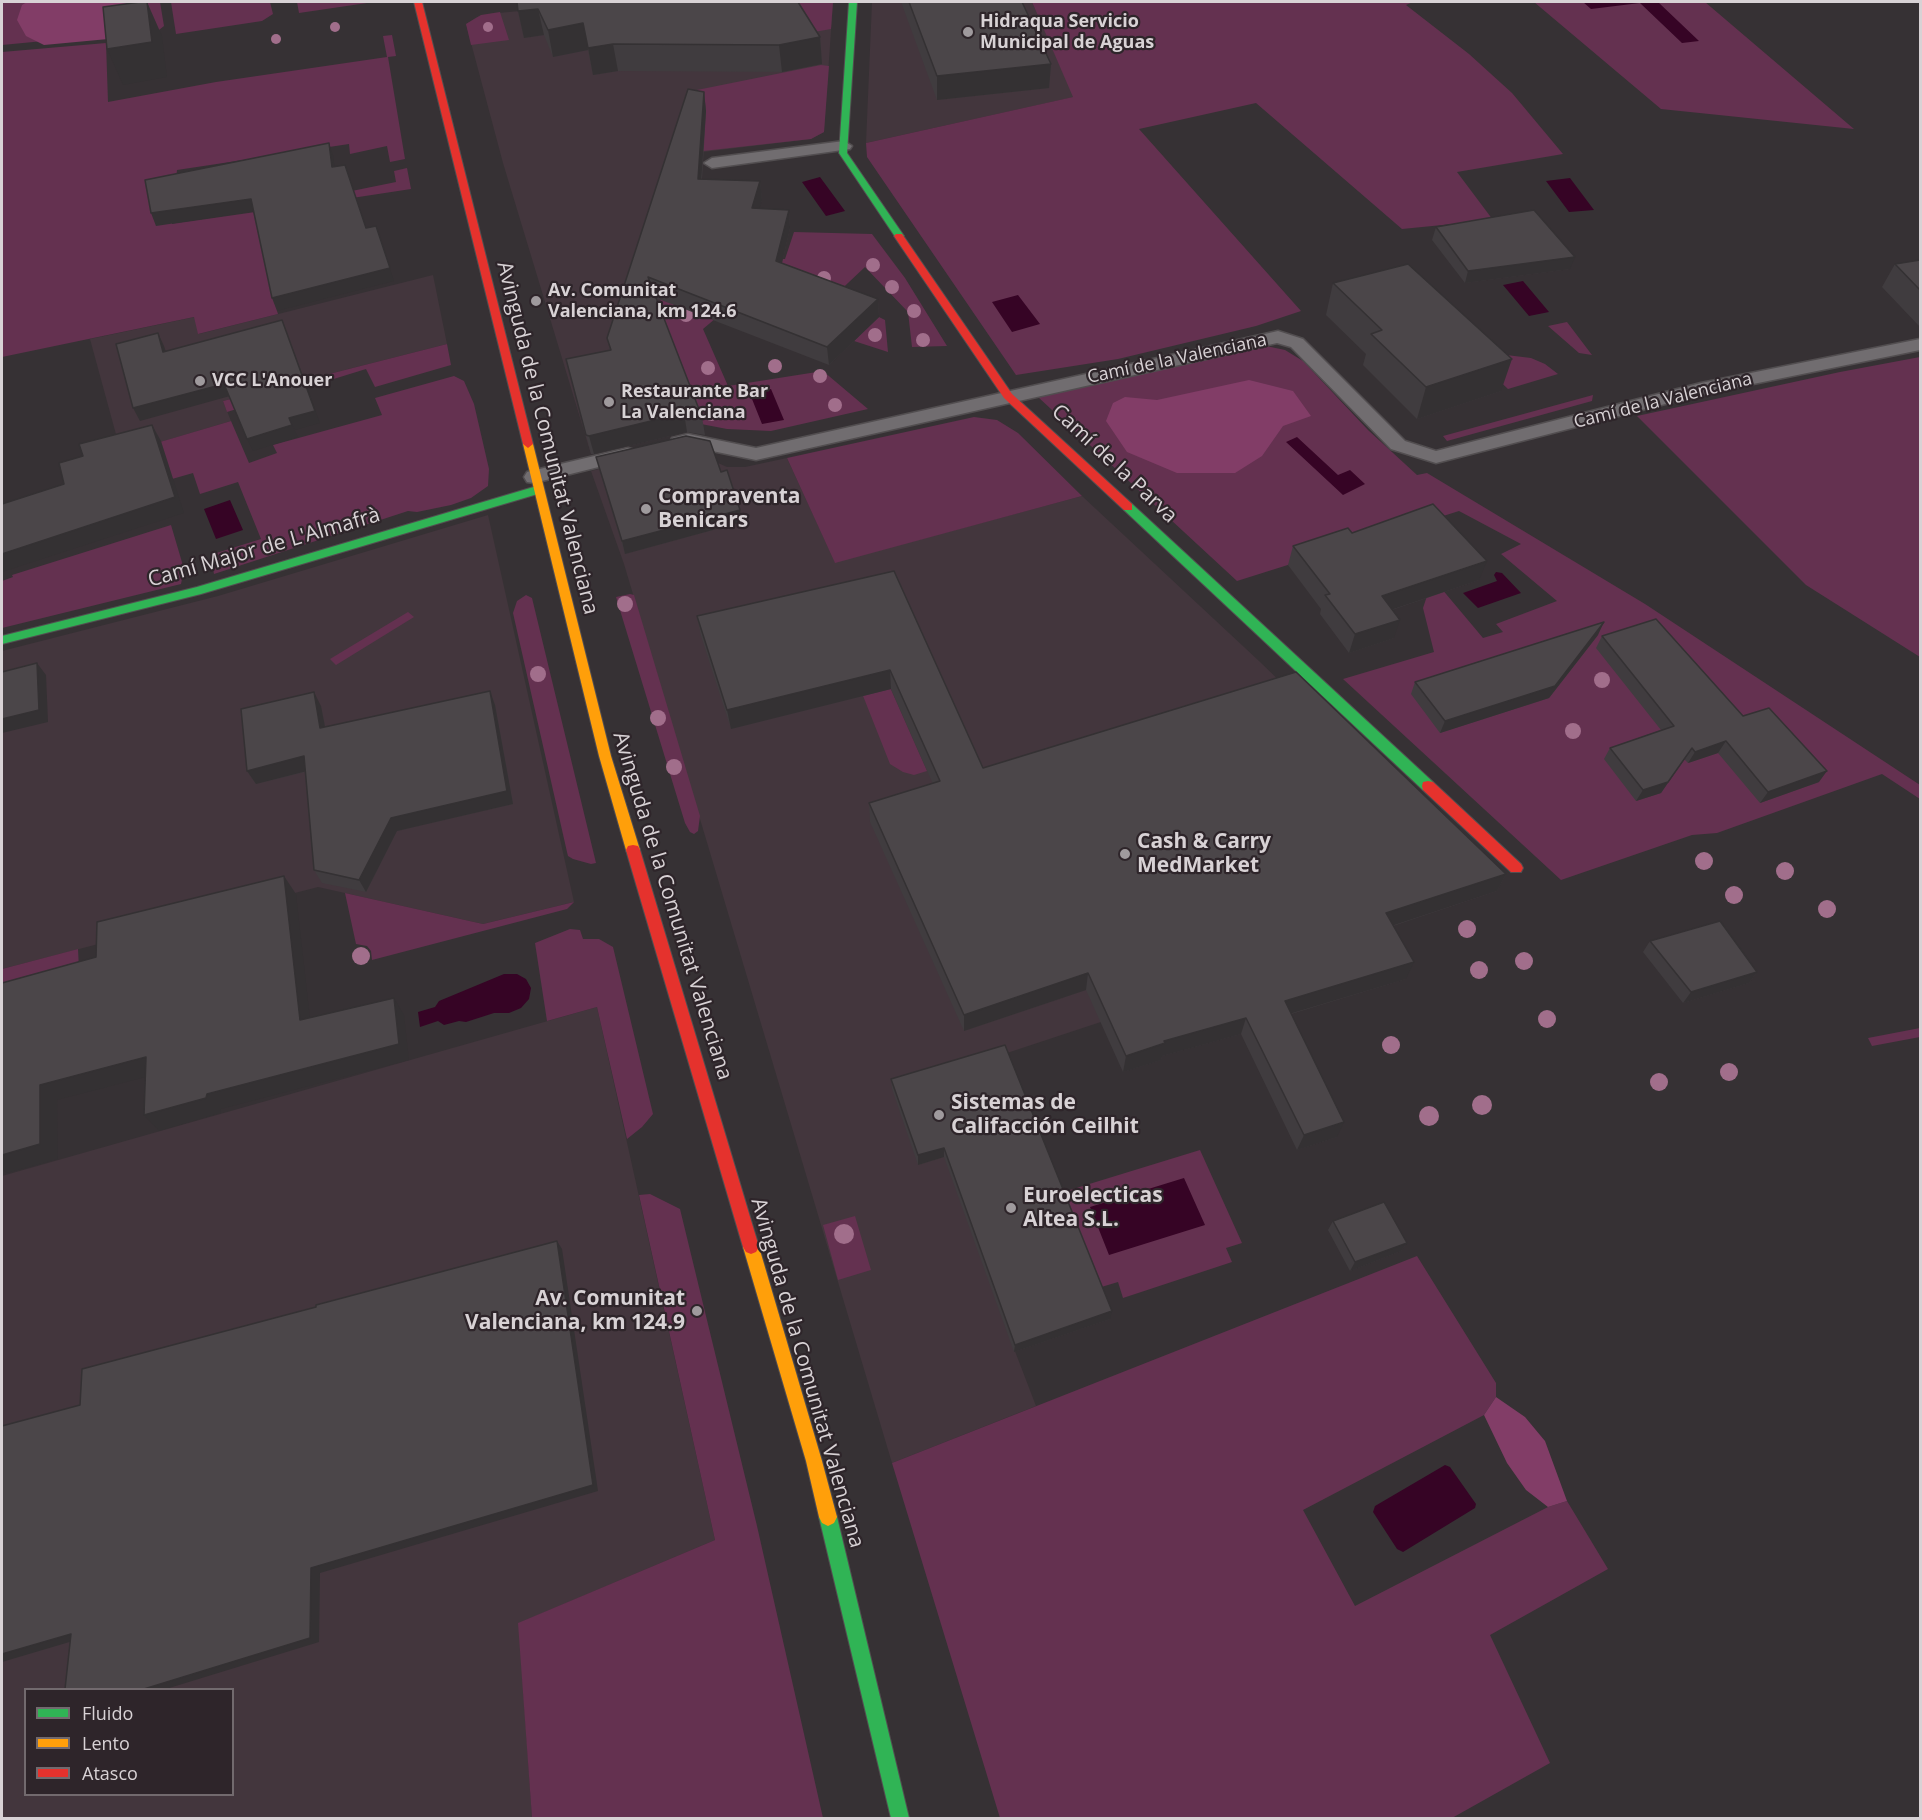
<!DOCTYPE html>
<meta charset="utf-8">
<style>
body{margin:0}
#map{position:relative;width:1922px;height:1820px;overflow:hidden;background:#363134;font-family:"Open Sans",sans-serif}
canvas{display:block}
.frame{position:absolute;inset:0;border:3px solid #d8d2d5;pointer-events:none}
.legend{position:absolute;left:24px;top:1688px;width:210px;height:108px;box-sizing:border-box;background:#2e252a;border:2px solid #726a6e;margin:0;padding:8px 10px;list-style:none;font-size:18px;color:#d8d2d5}
.legend li{display:flex;align-items:center;gap:12px;height:30px}
.legend b{width:30px;border:2px solid #726a6e}
</style>
<div id="map">
<canvas width="1922" height="1820"></canvas>
<div class="frame"></div>
<ul class="legend">
<li><b style="height:8px;background:#30b455"></b>Fluido</li>
<li><b style="height:8px;background:#ff9f0a"></b>Lento</li>
<li><b style="height:8px;background:#e5322d"></b>Atasco</li>
</ul>
</div>
<script>
const c = document.querySelector('canvas').getContext('2d');
c.lineJoin = 'round';
function paint(path, color) { c.fillStyle = color; c.fill(path, 'evenodd'); }
const shape = rows => new Path2D(rows.map(r => 'M' + r).join(''));
function stroke(path, color, width, dash) { c.strokeStyle = color; c.lineWidth = width; c.lineCap = dash ? 'butt' : 'round'; c.setLineDash(dash || []); c.stroke(path); }
function label(font, color, halo, rows, align = 'center') {
  c.font = font + ' "Open Sans",sans-serif'; c.lineWidth = 4.5; c.setLineDash([]); c.textBaseline = 'middle'; c.strokeStyle = halo; c.fillStyle = color; for (const [text, x, y, turn = 0] of rows) {
    c.save(); c.translate(x, y); c.rotate((+turn || 0) * Math.PI / 180); c.textAlign = isNaN(turn) ? turn : align; if (halo) c.strokeText(text, 0, 0); c.fillText(text, 0, 0); c.restore();
  }
}
const built = shape([
 [614,2,833,2,824,132,811,139,703,152,703,164,661,299,701,424,591,454,503,163,466,24,477,17,488,14],
 [872,2,1032,2,1074,97,866,143],
 [433,275,447,344,223,401,231,421,137,449,120,449,90,339,195,317,199,334],
 [685,448,727,467,745,467,787,458,835,562,1082,496,1259,661,1497,891,1004,1054,1003,1320,1036,1406,892,1463,624,564,591,471],
 [488,515,574,902,483,924,318,887,2,969,2,651,218,596],
 [597,1007,715,1540,519,1623,532,1818,2,1818,2,1176],
 [26,1690,232,1690,232,1794,26,1794]
]);
const green = shape([
 [2,2,160,2,164,26,159,30,2,45],
 [171,2,270,2,273,14,262,21,176,34],
 [297,2,367,2,367,3,299,13],
 [703,2,833,2,831,29,803,34],
 [1032,2,1413,2,1406,5,1469,54,1512,93,1563,154,1457,172,1493,220,1402,229,1256,103,1139,129,1301,311,1256,326,1118,359,1016,375,867,157,866,143,1073,97],
 [1534,2,1705,2,1854,129,1661,109],
 [500,12,509,40,471,45,466,24,481,15],
 [392,35,396,56,388,57,405,159,390,162,387,146,350,154,349,144,177,170,172,224,311,204,277,311,278,314,198,334,194,317,2,357,2,52,106,43,108,102,216,82,387,57,383,36],
 [821,65,829,66,824,132,811,139,703,151,702,137,687,92],
 [407,168,411,189,339,200,337,194,396,182,394,171],
 [794,232,872,234,905,278,947,346,912,347,908,312,865,267,831,299,735,302,703,329,728,386,823,371,868,409,771,431,727,429,701,424,657,311,661,299,750,258,785,259],
 [879,317,885,320,888,352,854,341],
 [1567,322,1592,355,1579,353,1548,326],
 [447,344,451,365,375,387,366,369,227,412,223,401],
 [1266,346,1285,350,1303,361,1368,430,1417,475,1427,473,1645,604,1920,785,1920,799,1882,774,1717,833,1692,835,1561,880,1343,679,1434,652,1423,608,1430,587,1436,582,1483,638,1503,632,1496,624,1557,601,1501,554,1521,544,1459,511,1237,581,1038,397],
 [1490,353,1531,358,1545,364,1558,374,1508,389,1490,372],
 [1920,357,1920,657,1806,585,1637,416,1840,372],
 [454,376,464,381,474,404,489,469,488,486,471,498,451,505,417,512,408,511,214,574,210,555,261,539,238,482,200,494,193,473,172,479,160,442,231,421,249,463,277,453,273,445,382,415,375,398],
 [1593,395,1592,401,1447,441,1443,436],
 [974,417,997,420,1018,433,1082,496,835,563,787,458],
 [171,525,184,569,181,584,2,628,2,581,13,577,12,575],
 [630,594,634,595,700,816,698,831,694,834,690,832,685,823,616,597],
 [526,595,532,598,596,863,591,864,573,859,568,856,567,852,513,613,517,601],
 [408,612,414,617,336,665,330,659],
 [881,667,915,744,927,771,914,775,903,772,890,764,854,673],
 [345,893,483,924,574,902,567,909,372,960,371,951,367,946,356,944],
 [570,929,580,930,583,939,599,939,613,947,653,1114,642,1127,627,1139,597,1007,547,1021,535,943],
 [78,949,79,969,2,991,2,969],
 [1920,1028,1920,1037,1872,1046,1868,1038],
 [1200,1150,1242,1243,1226,1248,1232,1262,1123,1298,1118,1282,1098,1288,1060,1193],
 [650,1194,680,1209,757,1526,823,1818,532,1818,518,1623,715,1540,639,1195],
 [855,1216,871,1270,838,1280,823,1225],
 [1417,1256,1496,1383,1496,1397,1484,1415,1303,1510,1355,1606,1548,1507,1567,1501,1608,1569,1490,1635,1550,1763,1452,1818,1000,1818,892,1463]
]);
const forest = shape([
 [27,2,143,2,119,38,44,45,26,36,17,20,22,5],
 [1249,380,1293,391,1311,416,1283,426,1262,456,1235,473,1177,473,1127,452,1106,421,1113,403,1125,397,1157,400],
 [1496,1397,1525,1417,1545,1441,1567,1501,1548,1507,1526,1490,1507,1463,1484,1415]
]);
const water = shape([
 [1583,2,1658,2,1699,41,1682,43,1640,3,1591,9],
 [820,177,845,211,826,216,802,182],
 [1570,178,1594,210,1569,212,1546,181],
 [1523,281,1549,312,1529,316,1503,285],
 [1018,295,1040,324,1012,332,992,302],
 [771,389,784,420,762,424,750,394],
 [1297,437,1338,475,1350,470,1365,484,1343,495,1286,442],
 [230,500,243,530,216,539,204,509],
 [1496,572,1502,573,1521,593,1478,608,1463,593,1497,581,1494,575],
 [504,974,517,974,526,979,531,988,529,999,521,1008,509,1013,494,1013,466,1022,459,1021,444,1025,438,1021,420,1027,418,1012,435,1007,439,1001],
 [1184,1178,1205,1225,1109,1255,1090,1207],
 [1445,1465,1450,1467,1476,1504,1475,1508,1403,1552,1397,1549,1373,1512,1375,1506]
]);
const lane = shape([
 [844,141,852,146,850,149,712,168,704,163,712,158,844,141],
 [1278,331,1303,339,1405,441,1436,451,1701,383,1920,339,1920,350,1704,394,1436,463,1391,449,1291,347,1277,343,756,460,688,446,679,448,672,446,670,442,672,438,688,434,756,448,1278,331],
 [628,448,635,450,638,454,635,458,534,483,527,482,524,477,527,472,628,448]
]);
const fast = shape([
 [849,2,857,2,847,153,904,236,899,239,896,238,839,153,849,2],
 [537,486,541,487,541,493,201,594,2,644,2,636,197,587,537,486],
 [1128,503,1132,504,1433,782,1434,786,1433,790,1423,790,1124,510,1124,504,1128,503],
 [828,1508,834,1511,837,1517,909,1818,891,1818,819,1517,822,1511,828,1508]
]);
const slow = shape([
 [528,440,533,444,611,756,640,850,638,854,633,855,628,854,626,850,599,756,523,444,528,440],
 [751,1240,756,1242,759,1247,822,1461,837,1517,834,1523,828,1526,822,1523,819,1517,806,1461,743,1247,746,1242,751,1240]
]);
const jam = shape([
 [414,2,422,2,533,444,528,448,523,444,414,2],
 [896,234,902,234,1012,394,1132,504,1132,510,1124,510,1004,398,894,236,896,234],
 [1428,781,1433,782,1521,864,1523,868,1521,872,1511,872,1423,790,1422,786,1423,782,1428,781],
 [633,845,638,846,640,850,759,1247,756,1252,751,1254,746,1252,743,1247,626,850,628,846,633,845]
]);
const trees = [
 [335,27,5],
 [488,27,5],
 [276,39,5],
 [873,265,7],
 [824,278,7],
 [892,287,7],
 [914,311,7],
 [686,315,7],
 [875,335,7],
 [923,340,7],
 [775,366,7],
 [708,368,7],
 [820,376,7],
 [835,405,7],
 [711,414,7],
 [625,604,8],
 [538,674,8],
 [1602,680,8],
 [658,718,8],
 [1573,731,8],
 [674,767,8],
 [1704,861,9],
 [1785,871,9],
 [1734,895,9],
 [1827,909,9],
 [1467,929,9],
 [361,956,9],
 [1524,961,9],
 [1479,970,9],
 [1547,1019,9],
 [1391,1045,9],
 [1729,1072,9],
 [1659,1082,9],
 [1482,1105,10],
 [1429,1116,10],
 [844,1234,10]
];
const wall = shape([
 [517,2,820,37,822,64,782,72,618,71,593,75,588,50,553,57,544,35,524,38,518,11],
 [901,2,1022,2,1051,64,1049,88,937,100],
 [704,92,706,111,702,179,760,181,762,200,759,208,789,210,790,228,782,263,878,299,879,317,829,365,656,298,702,417,705,435,687,432,594,454,591,454,566,359,610,350,607,338],
 [1436,227,1570,269,1465,283,1432,240],
 [1920,260,1920,327,1882,287,1895,264],
 [1333,283,1501,391,1417,419,1363,365,1366,354,1326,315],
 [596,457,742,522,625,554],
 [1352,533,1479,580,1392,610,1394,638,1349,653,1320,614,1321,609,1288,565,1293,546],
 [894,571,983,768,1506,874,1497,891,1393,926,1406,979,1291,1014,1337,1137,1297,1150,1241,1034,1162,1056,1161,1060,1123,1072,1086,990,964,1031,870,822,869,803,933,784,891,689,731,729,701,636,697,616],
 [1598,635,1549,698,1440,733,1411,694,1415,682],
 [1602,636,1743,716,1819,782,1760,803,1718,753,1688,763,1684,759,1661,793,1636,801,1604,759,1610,748,1661,730,1596,648],
 [490,691,495,705,513,804,397,831,366,892,322,883,314,870,305,772,256,784,247,771,321,706,325,727],
 [1650,941,1757,972,1749,983,1683,1003,1643,952],
 [891,1079,1110,1319,1014,1352,944,1157,918,1165,892,1089],
 [1333,1221,1407,1243,1401,1251,1350,1271,1328,1230]
]);
const shadedWall = shape([
 [147,2,162,36,167,77,123,85,107,49],
 [538,9,544,35,524,38,518,11],
 [583,23,588,50,553,57,548,30],
 [820,37,822,64,782,72,779,45],
 [613,44,618,71,593,75,588,48],
 [1051,64,1049,88,937,100,937,76],
 [704,92,706,111,700,197,698,179],
 [329,143,333,155,336,179,332,167],
 [760,181,762,200,754,227,752,208],
 [251,199,256,211,156,226,151,213],
 [789,210,790,228,778,280,776,261],
 [376,226,394,281,277,311,272,298],
 [1575,257,1570,269,1465,283,1468,271],
 [878,299,879,317,829,365,827,347],
 [282,320,320,423,295,430,289,418],
 [158,333,164,346,170,364,163,352],
 [1512,359,1501,391,1417,419,1426,387],
 [224,384,230,396,140,421,133,408],
 [684,413,687,432,594,454,589,436],
 [152,425,161,441,184,513,2,572,2,554],
 [292,425,298,437,253,451,247,439],
 [740,510,742,522,625,554,622,541],
 [1487,561,1479,580,1376,615,1382,596],
 [1400,620,1394,638,1349,653,1355,634],
 [1604,622,1598,635,1549,698,1440,733,1445,721],
 [37,663,46,675,48,722,2,733,2,719],
 [890,670,891,689,731,729,727,710],
 [490,691,495,705,513,804,397,831,366,892,359,880,391,818],
 [314,692,321,706,328,742,320,728],
 [1726,741,1718,753,1688,763,1695,752],
 [1692,748,1661,793,1636,801,1643,790],
 [304,756,311,770,256,784,247,771],
 [1827,771,1819,782,1760,803,1768,792],
 [1506,874,1497,891,1379,930,1386,913],
 [284,876,296,894,312,1036,300,1020],
 [1414,962,1406,979,1279,1017,1285,1001],
 [1757,972,1749,983,1683,1003,1691,992],
 [1088,973,1086,990,964,1031,964,1015],
 [394,998,404,1015,409,1060,221,1109,220,1113,159,1131,144,1115,207,1094],
 [1246,1018,1241,1034,1162,1056,1161,1060,1123,1072,1126,1056,1164,1041],
 [146,1057,161,1073,57,1100,58,1159,7,1173,2,1169,2,1155,40,1085],
 [1344,1122,1337,1137,1297,1150,1304,1135],
 [944,1148,944,1157,918,1165,918,1155],
 [557,1241,562,1249,598,1491,320,1573,319,1642,166,1689,144,1689,311,1568],
 [1407,1243,1401,1251,1350,1271,1355,1262],
 [1112,1311,1110,1319,1014,1352,1015,1345],
 [71,1634,83,1638,2,1662,2,1654]
]);
const building = shape([
 [140,2,147,2,152,42,107,49,103,7,140,2],
 [517,2,798,2,820,37,779,45,613,44,588,48,583,23,548,30,538,9,518,11,517,2],
 [909,2,1022,2,1051,64,937,76,909,2],
 [688,89,704,92,698,179,760,181,752,208,789,210,776,261,878,299,827,347,648,277,702,417,684,413,589,436,586,435,566,359,611,350,607,338,688,89],
 [329,143,332,167,345,165,366,228,376,226,390,268,272,298,251,199,151,213,145,180,329,143],
 [1534,210,1575,257,1468,271,1436,227,1534,210],
 [1920,260,1920,290,1895,264,1920,260],
 [1408,264,1512,359,1426,387,1371,334,1382,330,1333,283,1408,264],
 [282,320,315,411,289,418,292,425,247,439,224,384,133,408,116,344,158,333,163,352,282,320],
 [152,425,175,497,2,554,2,504,64,484,59,463,83,456,79,444,152,425],
 [686,436,710,441,721,472,727,470,740,510,622,541,596,457,686,436],
 [1433,504,1487,561,1382,596,1400,620,1355,634,1325,595,1330,594,1293,546,1348,528,1352,533,1433,504],
 [894,571,983,768,1296,672,1506,874,1386,913,1414,962,1285,1001,1344,1122,1304,1135,1246,1018,1164,1041,1165,1043,1126,1056,1088,973,964,1015,869,803,940,781,890,670,727,710,697,616,894,571],
 [1656,619,1743,716,1769,708,1827,771,1768,792,1726,741,1695,752,1692,748,1668,782,1643,790,1610,748,1674,726,1602,636,1656,619],
 [1604,622,1555,686,1445,721,1415,682,1604,622],
 [37,663,39,710,2,719,2,672,37,663],
 [490,691,507,791,391,818,359,880,314,870,304,756,247,771,241,709,314,692,320,728,490,691],
 [284,876,300,1020,394,998,399,1044,207,1094,206,1098,144,1115,146,1057,40,1085,40,1144,2,1155,2,983,96,957,97,922,284,876],
 [1720,921,1757,972,1691,992,1650,941,1720,921],
 [1005,1045,1112,1311,1015,1345,944,1148,918,1155,891,1079,1005,1045],
 [1384,1202,1407,1243,1355,1262,1333,1221,1384,1202],
 [557,1241,593,1485,311,1568,310,1638,144,1689,65,1689,71,1634,2,1654,2,1426,80,1405,82,1369,316,1307,316,1305,557,1241]
]);
const markers = [
 [968,32,6,"#9f9a9d"],
 [536,301,6,"#9f9a9d"],
 [200,381,6,"#9f9a9d"],
 [609,402,6,"#9f9a9d"],
 [646,509,6,"#9f9a9d"],
 [1125,854,6,"#9f9a9d"],
 [939,1115,6,"#9f9a9d"],
 [1011,1208,6,"#9f9a9d"],
 [697,1311,6,"#9f9a9d"]
];
const farPoinames = [
 ["Hidraqua Servicio",980,22],
 ["Municipal de Aguas",980,43],
 ["Av. Comunitat",548,291],
 ["Valenciana, km 124.6",548,312],
 ["VCC L'Anouer",212,381],
 ["Restaurante Bar",621,392],
 ["La Valenciana",621,413]
];
const farStreetnames = [
 ["Camí de la Valenciana",1177,359,-12],
 ["Camí de la Valenciana",1663,401,-14]
];
const streetNames = [
 ["Avinguda de la Comunitat Valenciana",547,438,76],
 ["Camí de la Parva",1114,464,43],
 ["Camí Major de L'Almafrà",264,548,-16],
 ["Avinguda de la Comunitat Valenciana",672,906,73],
 ["Avinguda de la Comunitat Valenciana",807,1373,74]
];
const poiNames = [
 ["Compraventa",658,497],
 ["Benicars",658,521],
 ["Cash & Carry",1137,842],
 ["MedMarket",1137,866],
 ["Sistemas de",951,1103],
 ["Califacción Ceilhit",951,1127],
 ["Euroelecticas",1023,1196],
 ["Altea S.L.",1023,1220],
 ["Av. Comunitat",685,1299,"right"],
 ["Valenciana, km 124.9",685,1323,"right"]
];
paint(built, '#43363d');
paint(green, '#643150');
paint(forest, '#823d67');
paint(water, '#360425');
stroke(lane, '#524e50', 3);
stroke(fast, '#524e50', 2);
stroke(slow, '#524e50', 2);
stroke(jam, '#524e50', 2);
paint(lane, '#716d70');
paint(fast, '#30b455');
paint(slow, '#ff9f0a');
paint(jam, '#e5322d');
c.fillStyle = '#a16e8b';
for (const [x, y, r] of trees) { c.beginPath(); c.arc(x, y, r, 0, 2 * Math.PI); c.fill(); }
paint(wall, '#403c3f');
paint(shadedWall, '#343133');
paint(building, '#4b4649');
stroke(building, '#343133', 1.5);
for (const [x, y, r, color] of markers) { const dot = new Path2D(); dot.arc(x, y, r, 0, 2 * Math.PI); c.fillStyle = color; c.fill(dot); stroke(dot, '#2e252a', 2); }
label('bold 18px', '#d8d2d5', '#2e252a', farPoinames, 'left');
label('18px', '#d8d2d5', '#2e252a', farStreetnames);
label('21px', '#d8d2d5', '#2e252a', streetNames);
label('bold 21px', '#d8d2d5', '#2e252a', poiNames, 'left');
</script>
